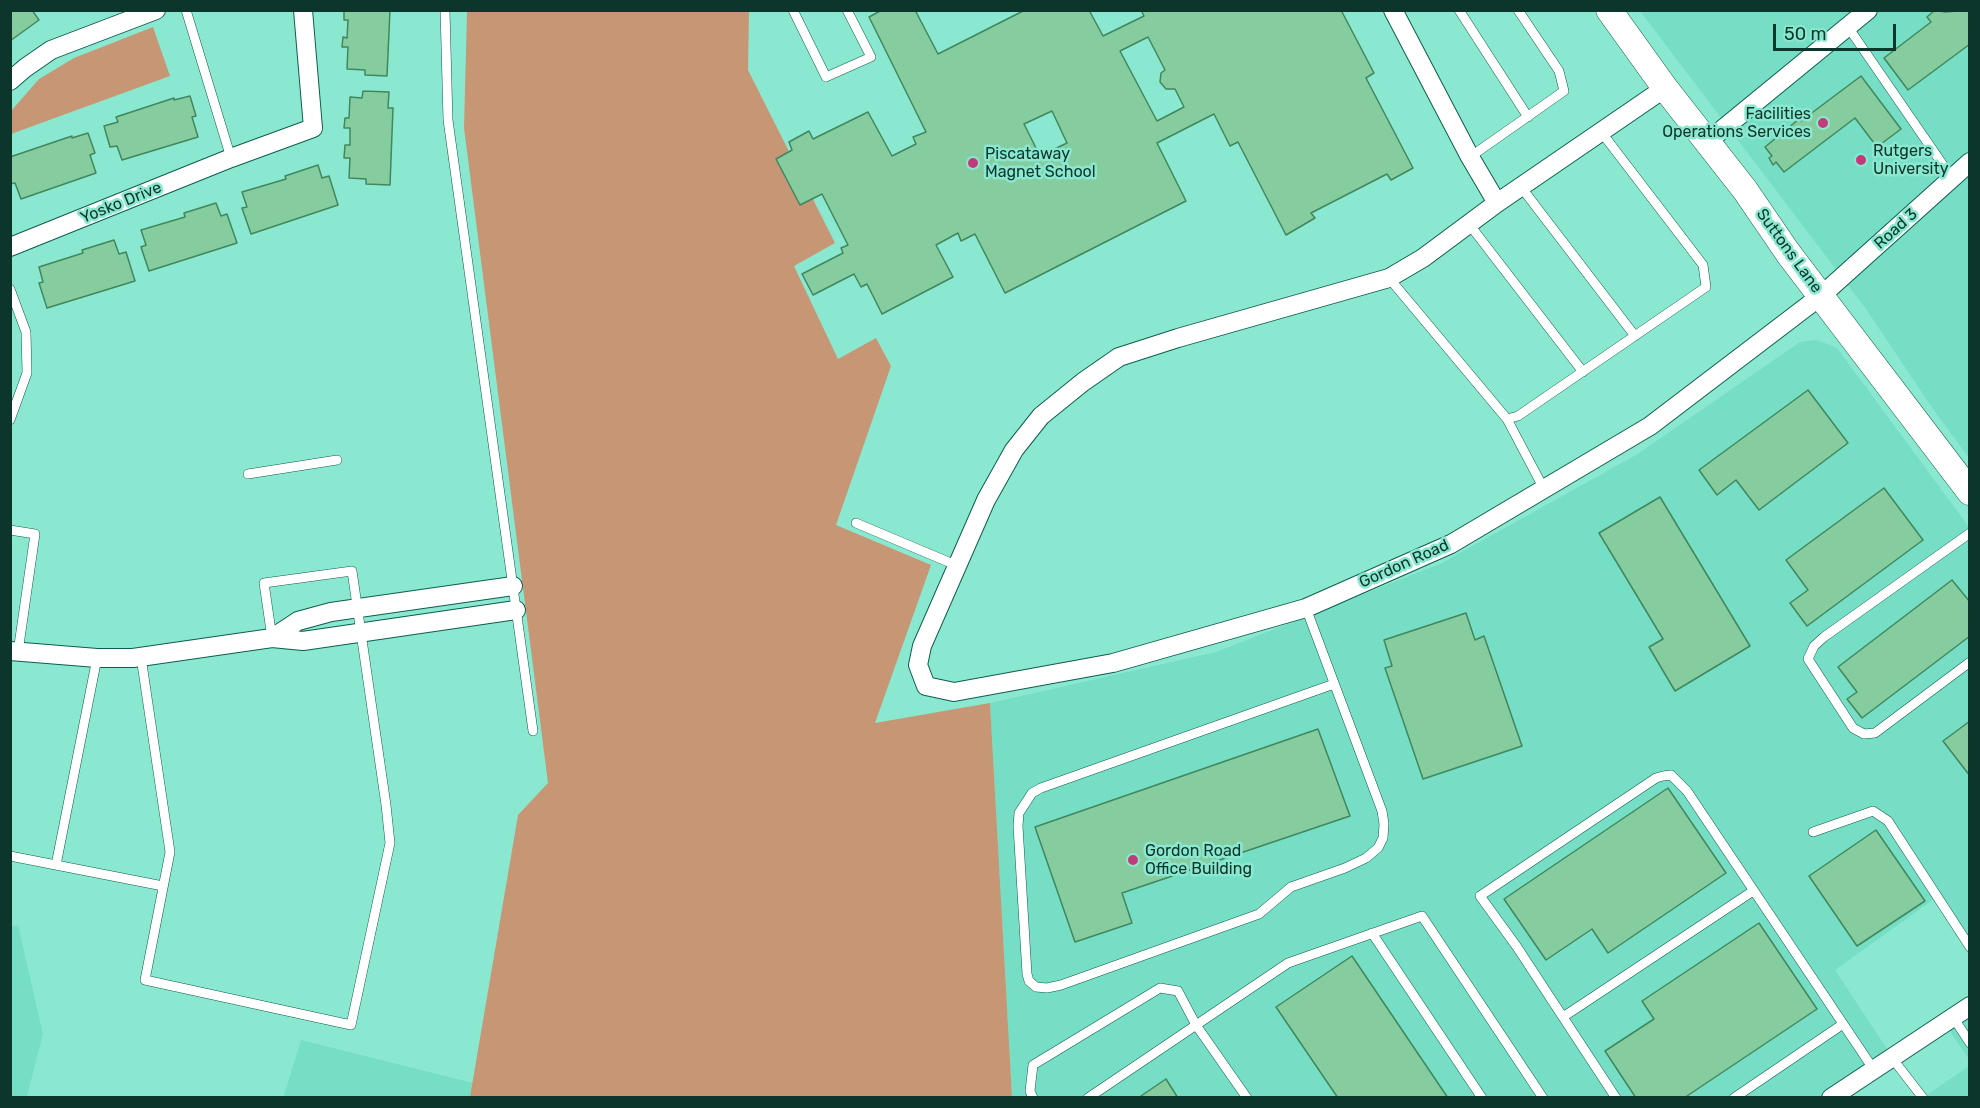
<!DOCTYPE html>
<style>
body{margin:0}
#map{position:relative;width:1980px;height:1108px;overflow:hidden;background:#8be8d0;font-family:Rubik,sans-serif}
canvas{display:block}
.frame{position:absolute;inset:0;border:12px solid #0c352c;pointer-events:none}
.scale{position:absolute;left:1773px;top:24px;width:123px;height:27px;box-sizing:border-box;border:3px solid #0c352c;border-top:0;padding-left:8px;font-size:18px;line-height:21px;white-space:nowrap;color:#0c352c;-webkit-text-stroke:4px #8be8d0;paint-order:stroke}
</style>
<div id="map">
<canvas width="1980" height="1108"></canvas>
<div class="frame"></div>
<div class="scale">50 m</div>
</div>
<script>
const c = document.querySelector('canvas').getContext('2d');
c.lineJoin = 'round';
function paint(path, color) { c.fillStyle = color; c.fill(path, 'evenodd'); }
const shape = rows => new Path2D(rows.map(r => 'M' + r).join(''));
function stroke(path, color, width, dash) { c.strokeStyle = color; c.lineWidth = width; c.lineCap = dash ? 'butt' : 'round'; c.setLineDash(dash || []); c.stroke(path); }
function label(font, color, halo, rows, align = 'center') {
  c.font = font + ' Rubik,sans-serif'; c.lineWidth = 5; c.setLineDash([]); c.textBaseline = 'middle'; c.strokeStyle = halo; c.fillStyle = color; for (const [text, x, y, turn = 0] of rows) {
    c.save(); c.translate(x, y); c.rotate((+turn || 0) * Math.PI / 180); c.textAlign = isNaN(turn) ? turn : align; if (halo) c.strokeText(text, 0, 0); c.fillText(text, 0, 0); c.restore();
  }
}
const built = shape([
 [1640,11,1969,11,1969,458,1933,409,1866,309],
 [1817,340,1837,348,1969,527,1969,948,1934,899,1835,970,1889,1052,1821,1097,1012,1097,990,703,1216,652,1440,564,1636,455,1800,342],
 [18,925,43,1034,27,1097,11,1097,10,927],
 [1969,995,1969,1059,1940,1017],
 [301,1040,473,1083,470,1097,283,1098],
 [1969,1066,1969,1097,1924,1097]
]);
const green = shape([
 [467,11,749,11,748,70,835,243,794,266,838,359,876,338,891,366,836,525,931,565,875,723,990,703,1012,1097,470,1097,518,815,548,783,464,128],
 [153,27,170,76,11,134,11,111,39,79,74,58]
]);
const building = shape([
 [10,10,32,10,39,20,10,41,10,10],
 [344,10,390,10,387,76,365,75,365,70,347,69,348,47,342,47,343,37,347,38,348,20,344,20,344,10],
 [882,10,915,10,938,54,1025,10,1089,10,1103,36,1144,16,1141,10,1341,10,1374,73,1366,78,1413,168,1391,180,1387,174,1311,213,1315,218,1286,235,1238,142,1230,146,1214,114,1157,143,1186,201,1005,293,975,234,961,241,958,233,936,245,953,277,882,314,867,284,861,287,854,274,813,295,802,274,843,253,841,248,848,245,822,194,800,205,776,159,792,150,789,142,809,131,813,139,868,112,892,156,916,144,913,137,926,132,869,17,882,10],
 [1148,37,1165,70,1161,73,1160,82,1166,89,1175,89,1184,107,1157,121,1120,51,1148,37],
 [1052,111,1067,143,1040,156,1024,124,1052,111],
 [1935,10,1945,12,1970,10,1970,44,1908,90,1884,58,1931,22,1927,17,1935,10],
 [1861,76,1901,129,1877,147,1855,118,1784,172,1776,162,1773,165,1769,158,1772,156,1765,147,1799,119,1801,121,1861,76],
 [363,91,389,92,388,108,393,108,390,185,366,184,366,179,349,178,350,158,344,158,345,145,350,145,350,128,344,128,345,118,349,118,350,97,362,98,363,91],
 [190,96,196,116,192,117,198,137,122,160,117,146,110,147,104,126,118,122,116,117,174,98,174,100,190,96],
 [88,133,95,153,90,155,96,173,21,199,15,183,10,184,10,157,72,136,72,138,88,133],
 [318,165,322,178,329,176,338,205,251,234,242,208,247,207,242,192,286,179,285,176,318,165],
 [216,203,221,216,227,214,237,243,149,271,141,247,146,245,141,230,185,217,184,213,216,203],
 [114,240,119,254,126,252,135,281,47,308,39,283,43,282,39,267,83,253,82,250,114,240],
 [1808,390,1848,443,1759,510,1736,480,1717,495,1699,470,1808,390],
 [1884,488,1923,540,1807,626,1790,603,1808,590,1786,560,1884,488],
 [1660,497,1750,646,1675,691,1649,647,1663,639,1599,533,1660,497],
 [1952,580,1970,602,1970,636,1862,718,1847,699,1857,692,1838,667,1952,580],
 [1466,613,1475,640,1484,636,1522,746,1423,779,1385,668,1392,666,1384,640,1466,613],
 [1970,721,1970,776,1943,741,1970,721],
 [1318,729,1350,816,1122,893,1132,923,1075,942,1035,827,1318,729],
 [1668,788,1726,873,1608,953,1592,929,1546,960,1504,899,1668,788],
 [1876,830,1925,901,1857,946,1809,876,1876,830],
 [1759,923,1817,1009,1684,1098,1636,1098,1605,1051,1654,1019,1642,1001,1759,923],
 [1352,956,1448,1098,1338,1098,1276,1007,1352,956],
 [1166,1079,1178,1098,1138,1098,1166,1079]
]);
const lane = shape([
 [186,10,231,158],
 [445,10,448,120,533,731],
 [793,10,826,77,871,57,847,10],
 [1459,10,1528,117],
 [1848,27,1952,178],
 [1470,157,1564,91,1559,71,1518,10],
 [1521,187,1635,336],
 [1469,224,1583,372],
 [1389,278,1507,419,1518,416,1706,287,1703,265,1602,133],
 [10,289,26,332,27,373,10,420],
 [1507,419,1544,489],
 [248,474,337,460],
 [856,523,958,566],
 [10,530,35,534,18,652],
 [1970,533,1824,637,1814,646,1808,659,1853,728,1864,734,1875,733,1970,662],
 [1306,608,1382,811,1384,824,1383,838,1378,848,1366,858,1345,868,1291,887,1259,914,1061,985,1047,988,1036,987,1029,981,1027,974,1018,826,1019,813,1032,793,1041,788,1334,684],
 [141,657,170,852,145,980,351,1025,390,843,386,805,352,571,264,583,272,638],
 [1813,832,1873,811,1888,821,1970,947],
 [10,856,163,886],
 [56,865,97,658],
 [1372,933,1482,1098],
 [1563,1017,1753,891],
 [1953,1017,1970,1043],
 [1892,1058,1923,1098],
 [1033,1098,1030,1091,1033,1065,1160,988,1178,991,1196,1025,1247,1098],
 [1088,1098,1288,963,1422,916,1543,1098],
 [1616,1098,1517,947,1480,896,1656,778,1663,776,1671,775,1687,791,1874,1070],
 [1734,1098,1843,1024]
]);
const street = shape([
 [1393,10,1470,157,1497,203],
 [10,81,25,68,51,50,156,10],
 [1665,88,1497,203,1423,258,1389,278,1178,338,1119,357,1083,382,1041,416,1014,450,986,500,922,646,918,665,926,686,954,692,1113,663,1306,608,1451,544,1650,426,1822,295,1970,162],
 [1707,142,1868,10],
 [10,247,231,158,313,128,303,10],
 [272,638,298,621,331,612,513,586],
 [10,651,97,658,133,658,272,638,303,641,516,610],
 [1831,1098,1970,1006]
]);
const secondary = shape([
 [1609,10,1665,88,1745,190,1788,253,1970,492]
]);
const markers = [
 [1823,123,6,"#c13a79"],
 [1861,160,6,"#c13a79"],
 [973,163,6,"#c13a79"],
 [1133,860,6,"#c13a79"]
];
const poiNames = [
 ["Facilities",1811,114,"right"],
 ["Operations Services",1811,132,"right"],
 ["Rutgers",1873,151],
 ["University",1873,169],
 ["Piscataway",985,154],
 ["Magnet School",985,172],
 ["Gordon Road",1145,851],
 ["Office Building",1145,869]
];
const streetNames = [
 ["Yosko Drive",121,203,-22],
 ["Road 3",1896,229,-42],
 ["Suttons Lane",1789,251,54],
 ["Gordon Road",1404,564,-24]
];
paint(built, '#75dec5');
paint(green, '#c79675');
paint(building, '#85cc9f');
stroke(building, '#41875e', 1.5);
stroke(lane, '#0d5d4e', 10);
stroke(street, '#0d5d4e', 20);
stroke(secondary, '#0d5d4e', 27);
stroke(lane, '#fff', 9);
stroke(street, '#fff', 18);
stroke(secondary, '#fff', 26);
for (const [x, y, r, color] of markers) { const dot = new Path2D(); dot.arc(x, y, r, 0, 2 * Math.PI); c.fillStyle = color; c.fill(dot); stroke(dot, '#8be8d0', 2); }
label('16px', '#0c352c', '#8be8d0', poiNames, 'left');
label('16px', '#0c352c', '#8be8d0', streetNames);
</script>
